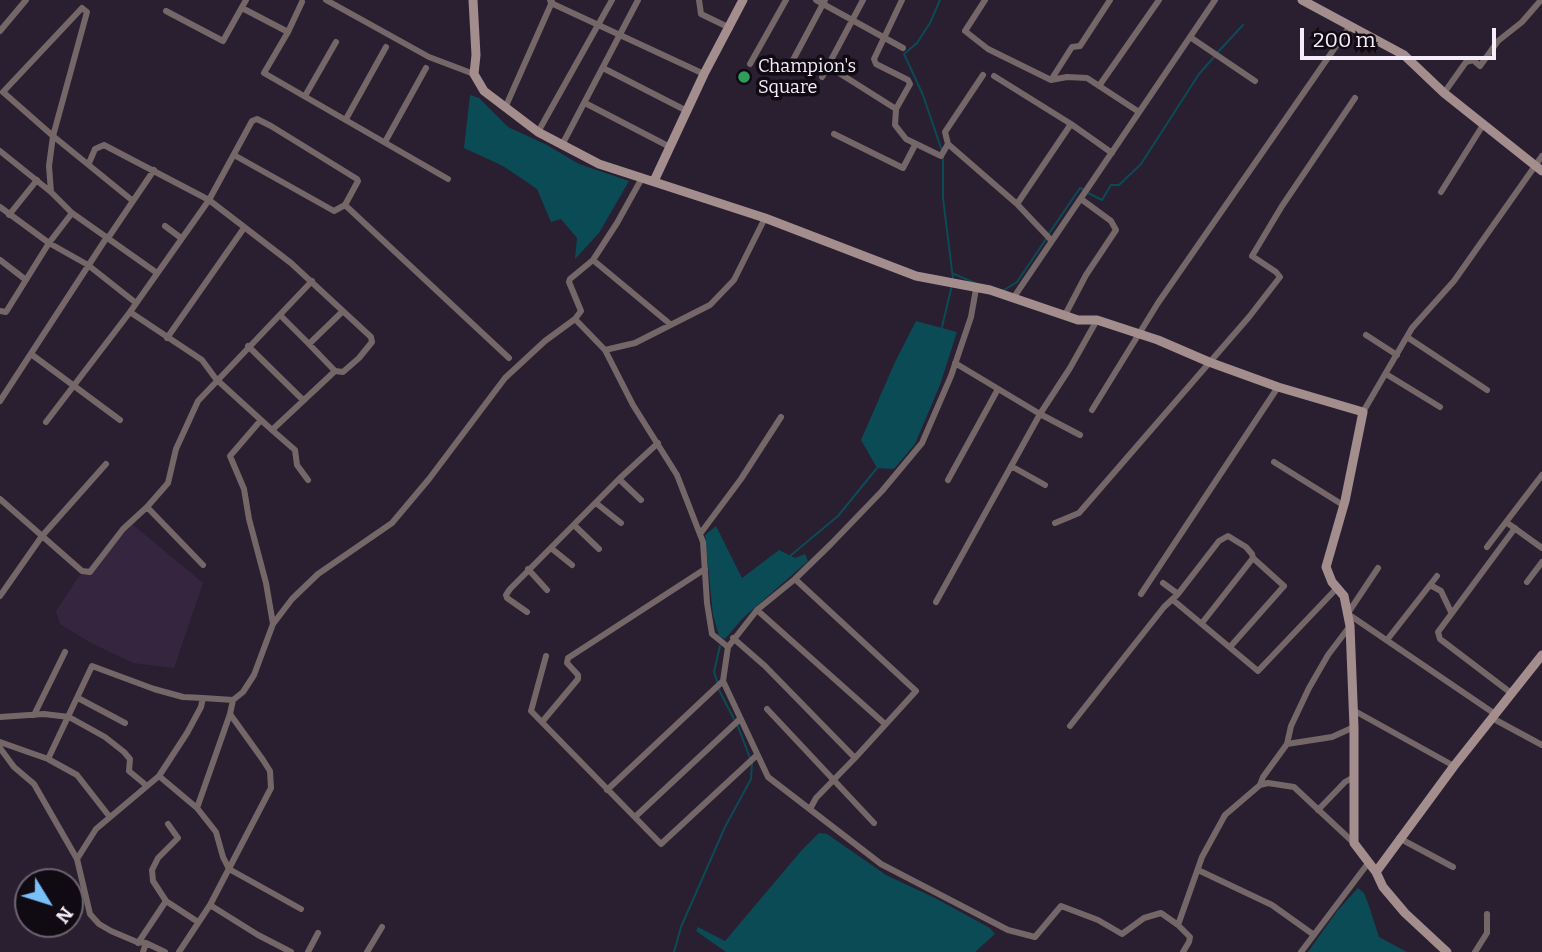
<!DOCTYPE html>
<style>
body{margin:0}
#map{position:relative;width:1542px;height:952px;overflow:hidden;background:#2a1e31;font-family:Bitter,serif}
canvas{display:block}
.north{position:absolute;left:14px;top:868px;width:70px;height:70px;box-sizing:border-box;background:#100a13;border:2px solid #6c656f;border-radius:50%;rotate:128deg;font-size:19px;font-weight:700;line-height:28px;text-align:center;color:#f5edfa}
.north::after{content:'';display:block;margin:auto;width:24px;height:32px;background:#79bff8;clip-path:polygon(50% 0,100% 100%,50% 72%,0 100%)}
.scale{position:absolute;left:1300px;top:28px;width:196px;height:32px;box-sizing:border-box;border:4px solid #f5edfa;border-top:0;padding-left:9px;font-size:21px;line-height:24px;white-space:nowrap;color:#f5edfa;-webkit-text-stroke:5px #100a13;paint-order:stroke}
</style>
<div id="map">
<canvas width="1542" height="952"></canvas>
<div class="north">N</div>
<div class="scale">200 m</div>
</div>
<script>
const c = document.querySelector('canvas').getContext('2d');
c.lineJoin = 'round';
function paint(path, color) { c.fillStyle = color; c.fill(path, 'evenodd'); }
const shape = rows => new Path2D(rows.map(r => 'M' + r).join(''));
function stroke(path, color, width, dash) { c.strokeStyle = color; c.lineWidth = width; c.lineCap = dash ? 'butt' : 'round'; c.setLineDash(dash || []); c.stroke(path); }
function label(font, color, halo, rows, align = 'center') {
  c.font = font + ' Bitter,serif'; c.lineWidth = 7; c.setLineDash([]); c.textBaseline = 'middle'; c.strokeStyle = halo; c.fillStyle = color; for (const [text, x, y, turn = 0] of rows) {
    c.save(); c.translate(x, y); c.rotate((+turn || 0) * Math.PI / 180); c.textAlign = isNaN(turn) ? turn : align; if (halo) c.strokeText(text, 0, 0); c.fillText(text, 0, 0); c.restore();
  }
}
const built = shape([
 [132,524,203,583,174,668,133,663,91,643,60,624,56,611,77,579]
]);
const water = shape([
 [470,95,479,98,508,127,547,145,579,164,629,181,599,233,575,259,577,238,561,219,551,222,537,189,503,166,464,148],
 [916,321,957,332,940,385,915,444,894,469,877,468,861,440,895,362],
 [716,526,742,578,779,550,795,558,805,554,808,561,743,618,725,639,719,636,713,615,705,535],
 [819,833,827,834,886,875,935,898,990,928,995,934,975,952,726,952,696,931,698,927,725,941,801,851],
 [1358,888,1364,893,1369,906,1379,937,1407,952,1308,952,1337,911]
]);
const stream = shape([
 [940,0,930,23,917,43,904,54,923,95,942,151],
 [1217,53,1243,25],
 [943,156,943,198,953,279],
 [1088,193,1102,200,1111,185,1119,185,1141,164,1199,74,1214,57],
 [1048,235,1080,188,1084,190],
 [954,274,975,283],
 [1004,290,1017,282,1046,239],
 [942,327,952,285],
 [790,556,838,516,877,468],
 [718,684,714,672,720,646],
 [719,690,734,719],
 [737,724,750,758],
 [674,952,681,927,725,827,751,779,752,763]
]);
const street = shape([
 [326,0,429,57,474,74],
 [550,0,551,3,704,74],
 [699,0,701,14,730,28],
 [816,0,903,48],
 [902,0,874,59,876,64,908,80,910,84,896,109,895,125,906,139,941,156,948,144,945,132,983,75],
 [985,0,965,31,988,49,1051,80,1072,47,1080,46,1110,0],
 [302,2,288,32,264,73,448,179],
 [242,8,288,32],
 [166,11,223,41,246,0],
 [0,31,26,0],
 [1190,37,1255,81],
 [793,60,825,0],
 [750,64,786,0],
 [828,66,896,109],
 [603,68,687,111],
 [994,76,1071,124,1017,204,1052,241],
 [822,77,863,0],
 [1051,80,1067,77,1087,78,1139,112],
 [1099,86,1159,0],
 [1444,93,1466,62,1473,60,1480,66,1498,41,1522,22,1541,0],
 [305,96,336,42],
 [585,103,668,146],
 [505,108,552,2],
 [346,119,386,47],
 [1071,124,1112,153],
 [538,132,612,0],
 [834,134,903,168,915,145],
 [385,142,426,68],
 [948,144,1017,204],
 [562,145,638,0],
 [0,151,51,192,72,213,157,273],
 [234,155,334,211,345,205,358,181,357,179,271,126,257,119,252,121,209,200,130,312,202,360,216,379,261,420,230,456,244,489,249,519,266,583,273,624],
 [89,163,95,149,104,145,209,200,291,263,371,337,372,342,359,358,343,372,335,371,272,430,261,420],
 [51,192,49,166,53,136,87,12,82,8,3,92,53,136,133,201],
 [1441,192,1483,125],
 [345,205,509,358],
 [0,207,49,243,88,265,136,303],
 [9,215,37,180],
 [165,226,181,238],
 [108,238,154,170],
 [0,260,26,280],
 [593,260,670,324],
 [976,289,971,317,951,376,922,443,882,491,831,544,795,579,757,610,728,647,723,681,768,777,881,864,1008,930,1035,937,1061,906,1098,920,1122,934,1144,918,1161,913,1178,925,1202,857,1225,815,1260,785,1268,783,1294,787,1354,843],
 [1014,297,1215,0],
 [0,311,6,312,49,243,72,213],
 [280,315,309,344],
 [1065,315,1086,275,1116,230,1111,221,1081,199],
 [575,319,581,311,569,282,570,279,593,260,617,223,642,178],
 [1366,335,1397,355],
 [1407,337,1487,390],
 [167,338,244,228],
 [248,346,303,400],
 [605,350,633,405,677,475,703,542,707,603,712,634,728,647],
 [31,354,120,420],
 [335,371,309,344,343,311],
 [1386,374,1440,407],
 [0,401,107,237],
 [1092,410,1158,303,1350,26],
 [1363,412,1412,328,1454,281,1542,156],
 [46,422,130,312],
 [272,430,295,450,297,465,308,480],
 [1080,435,1040,414,1070,368,1097,320],
 [1274,462,1343,505],
 [1011,466,1045,485],
 [1542,475,1506,522,1542,548],
 [619,479,641,500],
 [948,480,998,389],
 [0,499,82,571,90,572,123,529,147,507,168,483,176,449,198,401,312,281],
 [596,503,621,523],
 [147,507,203,565],
 [1055,523,1079,513,1249,317,1280,277,1276,272,1252,256,1282,206,1355,98],
 [574,525,599,549],
 [700,534,741,479,781,417],
 [1487,547,1506,522],
 [551,548,572,565],
 [528,569,547,590],
 [795,579,916,691,855,758],
 [1527,582,1542,562],
 [1163,583,1178,594],
 [1430,585,1441,591,1451,612],
 [1141,594,1278,387],
 [0,596,42,536,106,464],
 [1173,600,1258,671,1337,588],
 [936,602,1040,414,955,363],
 [757,610,885,724],
 [527,612,507,598,506,595,510,589,619,479,658,443],
 [1348,613,1378,568],
 [1348,614,1495,714],
 [733,638,765,666,855,758,816,798,810,809],
 [1387,640,1437,576],
 [1230,647,1284,586,1253,558],
 [546,656,531,711,661,844,757,755],
 [1511,693,1440,639,1438,632,1515,528],
 [78,698,125,723],
 [767,709,874,823],
 [1353,710,1454,766],
 [34,715,65,652],
 [0,717,44,714,69,717,105,737,124,752,130,759,129,771,147,786],
 [1492,718,1542,745],
 [542,722,578,679,578,675,567,663,568,658,705,569],
 [1070,726,1164,607,1178,594,1219,541,1228,536,1246,547,1252,554,1253,558,1202,623],
 [0,742,48,759,77,775,109,816],
 [1287,744,1291,726,1309,688,1328,655,1350,626],
 [0,748,14,767,34,784,77,859,96,829,159,776,187,733,201,707,203,698,233,700,243,692,254,675,273,624,292,599,318,574,392,523,429,479,505,378,545,341,575,319,605,350,635,343,710,305,734,280,765,218],
 [48,759,92,666,154,689,183,697,203,698],
 [159,776,197,808,216,832,223,857,229,869,301,909],
 [1260,785,1263,777,1287,744,1332,737,1354,727],
 [607,790,723,681],
 [197,808,230,714],
 [1318,810,1345,782,1352,778],
 [635,817,740,719],
 [1399,838,1453,867],
 [77,859,90,914,99,924,111,931,137,942,146,943,143,952],
 [1198,870,1272,905,1314,935],
 [166,901,198,922],
 [210,905,258,935,291,952],
 [1178,925,1190,937,1189,942,1183,952],
 [138,943,166,901,153,881,152,870,158,858,178,838,168,824],
 [146,943,165,952],
 [179,952,210,905,271,788,270,771,263,760,230,714,233,700],
 [308,952,318,933],
 [367,952,382,927],
 [1301,952,1369,862],
 [1475,952,1487,933,1487,914]
]);
const secondary = shape([
 [473,0,476,55,474,74,484,91,538,132,599,164,765,218,916,276,990,290,1078,320,1097,320,1158,340,1209,362,1278,387,1363,412,1345,501,1326,567,1332,582,1344,596,1350,626,1354,727,1354,843,1376,872,1383,887,1405,913,1447,952],
 [1302,0,1404,55,1444,93,1542,171],
 [654,181,704,74,743,0],
 [1376,872,1454,766,1542,655]
]);
const markers = [
 [744,77,7,"#2e9e5b"]
];
const poiNames = [
 ["Champion's",758,67],
 ["Square",758,88]
];
paint(built, '#36253f');
paint(water, '#0b4b55');
stroke(stream, '#0b4b55', 2);
stroke(street, '#756767', 6);
stroke(secondary, '#a38d8d', 9);
for (const [x, y, r, color] of markers) { const dot = new Path2D(); dot.arc(x, y, r, 0, 2 * Math.PI); c.fillStyle = color; c.fill(dot); stroke(dot, '#100a13', 2.5); }
label('18px', '#f5edfa', '#100a13', poiNames, 'left');
</script>
